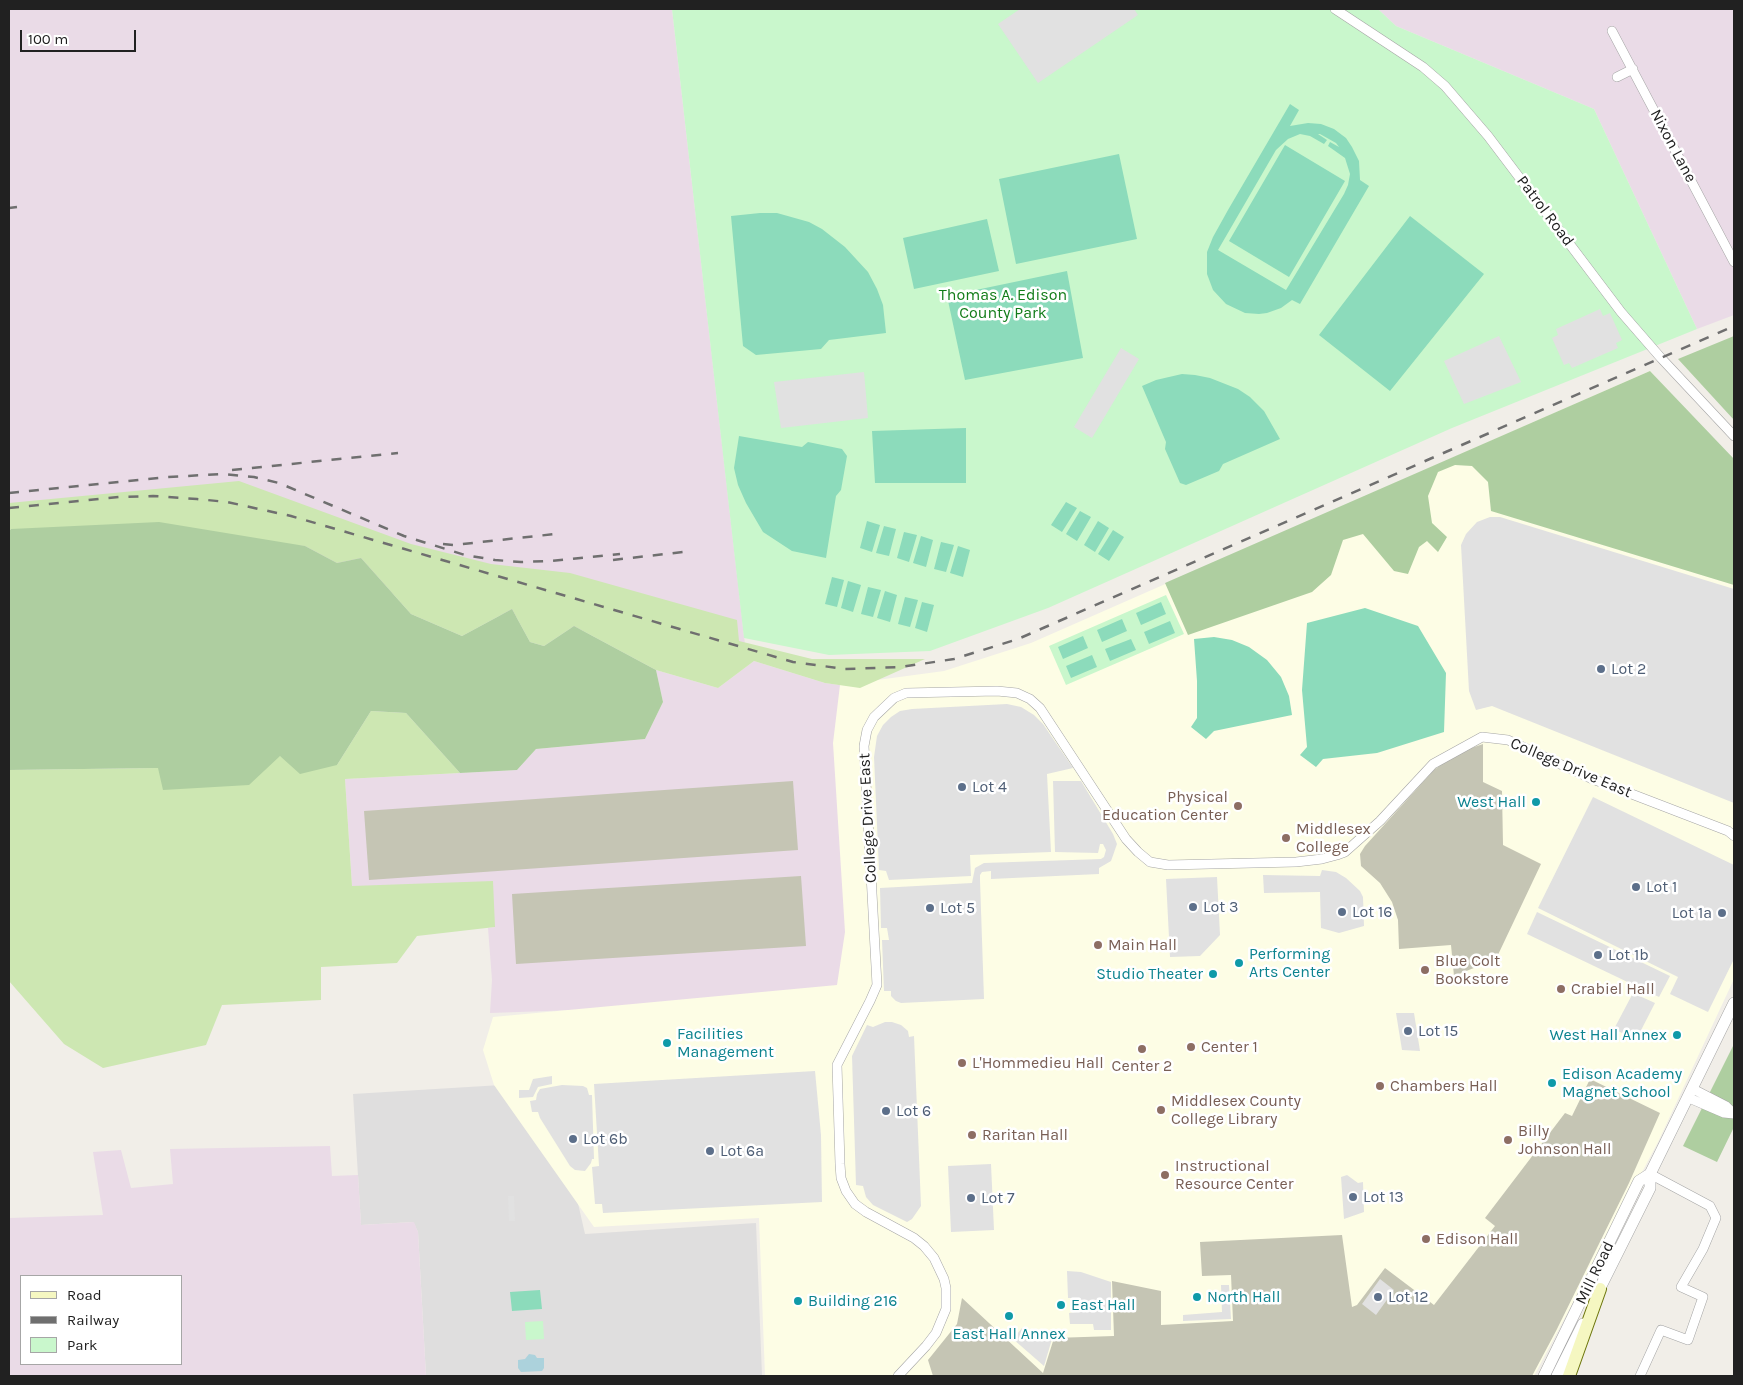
<!DOCTYPE html>
<style>
body{margin:0}
#map{position:relative;width:1743px;height:1385px;overflow:hidden;background:#f1eee8;font-family:Karla,sans-serif}
canvas{display:block}
.frame{position:absolute;inset:0;border:10px solid #212121;pointer-events:none}
.legend{position:absolute;left:20px;top:1275px;width:162px;height:90px;box-sizing:border-box;background:#fff;border:1px solid #a6a6a6;margin:0;padding:6px 9px;list-style:none;font-size:15px;color:#212121}
.legend li{display:flex;align-items:center;gap:10px;height:25px}
.legend b{width:25px;border:1px solid #a6a6a6}
.scale{position:absolute;left:20px;top:30px;width:116px;height:22px;box-sizing:border-box;border:2px solid #212121;border-top:0;padding-left:6px;font-size:15px;line-height:18px;white-space:nowrap;color:#212121;-webkit-text-stroke:4px #fff;paint-order:stroke}
</style>
<div id="map">
<canvas width="1743" height="1385"></canvas>
<div class="frame"></div>
<ul class="legend">
<li><b style="height:6px;background:#f5f7c1"></b>Road</li>
<li><b style="height:6px;background:#6f6f6f"></b>Railway</li>
<li><b style="height:14px;background:#c9f7cc"></b>Park</li>
</ul>
<div class="scale">100 m</div>
</div>
<script>
const c = document.querySelector('canvas').getContext('2d');
c.lineJoin = 'round';
function paint(path, color) { c.fillStyle = color; c.fill(path, 'evenodd'); }
const shape = rows => new Path2D(rows.map(r => 'M' + r).join(''));
function stroke(path, color, width, dash) { c.strokeStyle = color; c.lineWidth = width; c.lineCap = dash ? 'butt' : 'round'; c.setLineDash(dash || []); c.stroke(path); }
function label(font, color, halo, rows, align = 'center') {
  c.font = font + ' Karla,sans-serif'; c.lineWidth = 5; c.setLineDash([]); c.textBaseline = 'middle'; c.strokeStyle = halo; c.fillStyle = color; for (const [text, x, y, turn = 0] of rows) {
    c.save(); c.translate(x, y); c.rotate((+turn || 0) * Math.PI / 180); c.textAlign = isNaN(turn) ? turn : align; if (halo) c.strokeText(text, 0, 0); c.fillText(text, 0, 0); c.restore();
  }
}
const residential = shape([
 [501,1085,572,1177,585,1234,756,1223,762,1376,426,1376,418,1232,413,1222,361,1225,353,1094]
]);
const industrial = shape([
 [9,9,672,9,747,662,9,519],
 [1378,9,1734,9,1734,315,1697,329,1594,109,1396,26],
 [754,661,825,683,860,688,860,1000,490,1013,492,980,488,928,495,927,352,886,345,779,517,770,536,749,645,739,663,702,656,670,718,688],
 [330,1146,332,1176,358,1175,361,1225,414,1222,418,1232,426,1376,9,1376,9,1218,103,1215,93,1152,121,1150,131,1188,173,1184,170,1149],
 [21,1276,181,1276,181,1364,21,1364]
]);
const education = shape([
 [1650,371,1734,462,1734,979,1658,1142,1534,1376,765,1376,759,1218,594,1227,494,1085,483,1050,493,1017,837,985,845,932,833,743,840,685,944,671,1031,643]
]);
const construction = shape([
 [1483,744,1483,782,1502,791,1503,845,1541,864,1496,959,1454,976,1451,945,1399,949,1398,920,1392,902,1380,883,1361,866,1360,854,1365,846,1434,770,1457,753],
 [793,781,798,850,369,880,364,811],
 [801,876,806,946,516,964,512,894],
 [1590,1079,1660,1113,1629,1183,1556,1331,1532,1376,933,1376,928,1360,957,1324,962,1298,1043,1373,1054,1338,1114,1336,1112,1281,1161,1291,1161,1325,1233,1321,1231,1275,1202,1276,1200,1242,1342,1235,1352,1307,1357,1305,1385,1268,1434,1305,1495,1226,1485,1218,1565,1113,1572,1116]
]);
const grass = shape([
 [239,481,411,544,491,564,570,573,737,620,739,641,812,659,925,659,860,688,825,683,754,661,718,688,656,670,574,626,544,646,530,642,512,609,462,636,411,614,361,558,337,563,305,546,11,529,9,531,9,503],
 [371,711,406,713,460,773,345,779,352,886,493,881,495,927,417,936,397,963,321,967,321,1000,222,1005,206,1045,103,1068,64,1044,9,981,9,770,158,768,280,756,337,765]
]);
const forest = shape([
 [1734,336,1734,420,1678,359],
 [1650,371,1734,459,1734,585,1491,511,1488,482,1472,466,1455,465,1438,472,1428,496,1432,523,1447,537,1438,552,1427,541,1419,547,1408,574,1394,571,1363,534,1343,540,1331,575,1312,592,1188,635,1165,583],
 [159,522,305,546,337,563,361,558,411,614,462,636,512,609,530,642,544,646,574,626,656,670,663,702,645,739,536,749,517,770,460,773,406,713,371,711,337,765,300,774,280,756,249,785,163,790,158,768,9,770,9,531,11,529],
 [1734,1044,1734,1127,1717,1162,1683,1146]
]);
const park = shape([
 [672,9,1378,9,1396,26,1594,109,1697,329,1452,428,1048,608,930,651,829,655,744,638],
 [1166,595,1184,634,1066,685,1049,646],
 [543,1321,544,1339,526,1340,525,1322]
]);
const pitch = shape([
 [1290,104,1299,110,1290,126,1308,123,1321,124,1334,129,1346,138,1352,147,1359,161,1360,180,1369,186,1300,304,1292,300,1281,308,1267,313,1259,314,1245,313,1226,304,1213,290,1207,274,1207,252,1213,237,1228,210],
 [1300,134,1310,136,1324,144,1327,140,1318,134,1320,134,1336,143,1339,147,1330,142,1328,146,1345,158,1350,174,1348,185,1344,194,1286,290,1218,250,1276,150,1288,139],
 [1285,145,1345,181,1289,277,1229,241],
 [1119,154,1137,239,1016,264,999,179],
 [760,213,777,213,809,222,822,229,845,247,868,272,877,289,883,305,886,333,829,340,821,349,756,355,743,346,731,216],
 [1410,216,1484,274,1390,391,1319,335],
 [987,219,999,271,914,289,903,238],
 [1067,271,1083,358,965,380,947,296],
 [1182,374,1195,375,1210,378,1238,389,1250,397,1264,411,1280,439,1223,464,1219,471,1186,485,1180,483,1165,449,1166,442,1142,386,1156,380],
 [966,428,966,483,875,483,872,431],
 [739,436,802,447,808,442,842,449,847,456,841,490,836,496,826,558,792,551,763,532,746,503,738,485,734,468],
 [1066,502,1077,508,1062,532,1051,525],
 [1080,511,1091,517,1077,541,1066,534],
 [867,521,880,525,872,552,860,548],
 [1098,521,1109,528,1095,552,1084,545],
 [884,526,896,529,889,556,876,553],
 [1113,530,1124,537,1109,561,1098,554],
 [904,532,917,535,909,562,897,558],
 [921,536,933,540,926,567,913,563],
 [941,542,954,545,946,572,934,569],
 [958,546,970,550,963,577,950,573],
 [832,577,844,580,837,607,825,604],
 [848,581,861,585,853,612,841,608],
 [868,587,881,590,873,617,861,614],
 [885,591,897,595,890,622,877,618],
 [905,597,918,600,910,627,898,624],
 [922,602,934,605,927,632,915,628],
 [1161,602,1166,614,1141,625,1136,613],
 [1365,608,1418,626,1446,673,1444,732,1377,753,1323,759,1316,767,1300,755,1307,747,1302,690,1307,623],
 [1122,619,1127,631,1102,642,1097,630],
 [1170,621,1175,633,1149,644,1144,632],
 [1083,636,1088,648,1063,659,1058,647],
 [1214,637,1232,640,1249,647,1267,660,1281,677,1289,696,1292,715,1214,731,1206,739,1191,727,1197,718,1197,681,1194,639],
 [1131,639,1136,650,1110,661,1105,649],
 [1092,655,1097,667,1071,678,1066,666],
 [540,1290,542,1309,512,1311,510,1292]
]);
const parking = shape([
 [1020,9,1134,9,1138,15,1038,83,998,24],
 [1600,309,1603,316,1610,313,1622,340,1616,343,1618,348,1572,368,1569,363,1564,365,1552,338,1558,335,1556,329],
 [1499,336,1521,382,1464,404,1444,361],
 [1121,348,1139,359,1092,438,1074,427],
 [864,372,868,418,781,428,774,382],
 [1490,517,1500,517,1734,589,1734,803,1492,706,1476,710,1469,691,1461,545,1466,534,1477,522],
 [1007,704,1021,707,1034,715,1043,724,1073,768,1047,774,1051,852,970,855,971,876,889,880,886,871,879,870,874,757,877,736,883,725,891,717,900,711,912,709],
 [1053,781,1081,781,1113,834,1117,844,1111,861,1099,868,1099,874,991,879,991,871,982,872,980,875,980,880,984,999,901,1003,896,1001,891,996,891,991,884,991,882,940,889,940,887,928,881,928,880,888,972,883,975,868,984,863,1101,859,1104,857,1106,850,1103,844,1100,844,1098,853,1055,852],
 [1593,797,1734,865,1734,959,1708,1012,1670,994,1678,977,1538,908],
 [1322,870,1336,872,1346,878,1360,891,1363,897,1364,926,1339,933,1321,928,1320,892,1264,893,1263,875,1320,876],
 [1217,877,1220,935,1200,956,1170,957,1166,879],
 [1537,912,1670,976,1659,997,1527,934],
 [1633,993,1655,1003,1636,1040,1614,1029],
 [1396,1013,1414,1013,1420,1051,1402,1050],
 [885,1022,892,1022,901,1025,908,1031,909,1037,914,1036,921,1206,912,1219,907,1222,873,1205,866,1197,863,1186,856,1185,852,1056,867,1025,873,1027],
 [815,1071,821,1135,822,1202,603,1213,602,1204,595,1204,592,1167,599,1166,594,1084],
 [552,1076,552,1084,538,1087,533,1097,519,1098,519,1090,529,1090,533,1079],
 [562,1085,583,1086,587,1088,589,1095,592,1095,594,1159,592,1159,591,1163,585,1171,575,1170,570,1166,540,1118,538,1112,532,1112,530,1101,536,1100,537,1094,540,1089],
 [991,1164,994,1230,951,1232,948,1166],
 [1347,1175,1358,1183,1363,1182,1364,1212,1344,1219,1341,1177],
 [508,1196,514,1196,515,1221,509,1221],
 [1067,1271,1081,1272,1111,1282,1111,1330,1094,1330,1093,1324,1070,1324,1069,1313,1076,1312,1075,1298,1068,1298],
 [1380,1279,1394,1290,1376,1315,1362,1304],
 [1221,1285,1229,1285,1231,1319,1183,1321,1183,1315,1222,1312],
 [1022,1328,1052,1339,1044,1366,1013,1339]
]);
const water = shape([
 [529,1354,535,1355,537,1358,544,1358,544,1368,542,1371,521,1372,518,1368,518,1360,525,1359]
]);
const minor = shape([
 [1335,9,1423,67,1445,86,1488,136,1621,312,1661,358,1734,436],
 [1612,31,1734,262],
 [1617,77,1633,69],
 [1689,1098,1724,1113,1734,1114,1726,1106,1693,1089],
 [898,1376,926,1346,936,1333,946,1309,946,1288,944,1279,934,1258,924,1246,914,1238,866,1212,855,1204,846,1191,841,1178,840,1164,837,1065,870,1001,877,985,864,746,867,730,874,717,894,698,906,693,997,691,1017,693,1030,699,1040,708,1126,839,1138,852,1150,862,1168,865,1296,862,1322,859,1337,855,1345,852,1380,821,1433,764,1482,737,1508,740,1590,778,1728,831,1734,836],
 [1640,1376,1661,1330,1688,1340,1703,1297,1681,1287,1703,1249,1716,1218,1710,1206,1650,1174]
]);
const tertiary = shape([
 [1596,1296,1650,1188,1650,1174,1734,1003],
 [1544,1376,1639,1181,1650,1174],
 [1557,1376,1583,1324]
]);
const secondary = shape([
 [1569,1376,1600,1289]
]);
const rail = shape([
 [9,208,17,207],
 [232,470,398,453],
 [9,493,168,477,222,474,254,477,279,483,404,536,465,555,495,560,521,562,550,561,620,554],
 [9,508,119,497,153,496,197,499,227,502,291,516,793,662,845,669,901,667,954,659,1018,639,1734,326],
 [443,544,454,545,555,534],
 [613,560,683,552]
]);
const markers = [
 [1601,669,5,"#5c6f8a"],
 [962,787,5,"#5c6f8a"],
 [1536,802,5,"#0f9aa8"],
 [1238,806,5,"#8d6e63"],
 [1286,838,5,"#8d6e63"],
 [1636,887,5,"#5c6f8a"],
 [1193,907,5,"#5c6f8a"],
 [930,908,5,"#5c6f8a"],
 [1342,912,5,"#5c6f8a"],
 [1722,913,5,"#5c6f8a"],
 [1098,945,5,"#8d6e63"],
 [1598,955,5,"#5c6f8a"],
 [1239,963,5,"#0f9aa8"],
 [1425,970,5,"#8d6e63"],
 [1213,974,5,"#0f9aa8"],
 [1561,989,5,"#8d6e63"],
 [1408,1031,5,"#5c6f8a"],
 [1677,1035,5,"#0f9aa8"],
 [667,1043,5,"#0f9aa8"],
 [1191,1047,5,"#8d6e63"],
 [1142,1049,5,"#8d6e63"],
 [962,1063,5,"#8d6e63"],
 [1552,1083,5,"#0f9aa8"],
 [1380,1086,5,"#8d6e63"],
 [1161,1110,5,"#8d6e63"],
 [886,1111,5,"#5c6f8a"],
 [972,1135,5,"#8d6e63"],
 [573,1139,5,"#5c6f8a"],
 [1508,1140,5,"#8d6e63"],
 [710,1151,5,"#5c6f8a"],
 [1165,1175,5,"#8d6e63"],
 [1353,1197,5,"#5c6f8a"],
 [971,1198,5,"#5c6f8a"],
 [1426,1239,5,"#8d6e63"],
 [1197,1297,5,"#0f9aa8"],
 [1378,1297,5,"#5c6f8a"],
 [798,1301,5,"#0f9aa8"],
 [1061,1305,5,"#0f9aa8"],
 [1009,1316,5,"#0f9aa8"]
];
const streetNames = [
 ["Nixon Lane",1673,146,62],
 ["Patrol Road",1545,211,53],
 ["College Drive East",1571,768,23],
 ["College Drive East",868,818,-93],
 ["Mill Road",1595,1273,-64]
];
const parkNames = [
 ["Thomas A. Edison",1003,295],
 ["County Park",1003,313]
];
const serviceNames = [
 ["Lot 2",1611,669],
 ["Lot 4",972,787],
 ["Lot 1",1646,887],
 ["Lot 3",1203,907],
 ["Lot 5",940,908],
 ["Lot 16",1352,912],
 ["Lot 1a",1712,913,"right"],
 ["Lot 1b",1608,955],
 ["Lot 15",1418,1031],
 ["Lot 6",896,1111],
 ["Lot 6b",583,1139],
 ["Lot 6a",720,1151],
 ["Lot 13",1363,1197],
 ["Lot 7",981,1198],
 ["Lot 12",1388,1297]
];
const educationNames = [
 ["Physical",1228,797,"right"],
 ["Education Center",1228,815,"right"],
 ["Middlesex",1296,829],
 ["College",1296,847],
 ["Main Hall",1108,945],
 ["Blue Colt",1435,961],
 ["Bookstore",1435,979],
 ["Crabiel Hall",1571,989],
 ["Center 1",1201,1047],
 ["L'Hommedieu Hall",972,1063],
 ["Center 2",1142,1066,"center"],
 ["Chambers Hall",1390,1086],
 ["Middlesex County",1171,1101],
 ["College Library",1171,1119],
 ["Billy",1518,1131],
 ["Johnson Hall",1518,1149],
 ["Raritan Hall",982,1135],
 ["Instructional",1175,1166],
 ["Resource Center",1175,1184],
 ["Edison Hall",1436,1239]
];
const cultureNames = [
 ["West Hall",1526,802,"right"],
 ["Performing",1249,954],
 ["Arts Center",1249,972],
 ["Studio Theater",1203,974,"right"],
 ["Facilities",677,1034],
 ["Management",677,1052],
 ["West Hall Annex",1667,1035,"right"],
 ["Edison Academy",1562,1074],
 ["Magnet School",1562,1092],
 ["North Hall",1207,1297],
 ["Building 216",808,1301],
 ["East Hall",1071,1305],
 ["East Hall Annex",1009,1334,"center"]
];
paint(residential, '#dfdede');
paint(industrial, '#eadbe7');
paint(education, '#fdfde5');
paint(construction, '#c5c5b4');
paint(grass, '#cde7b2');
paint(forest, '#aecea0');
paint(park, '#c9f7cc');
paint(pitch, '#8cdbbb');
paint(parking, '#e1e1e1');
paint(water, '#acd2dc');
stroke(minor, '#a5a5a5', 10);
stroke(tertiary, '#a5a5a5', 12);
stroke(secondary, '#6c750b', 14);
stroke(minor, '#fff', 9);
stroke(tertiary, '#fff', 11);
stroke(secondary, '#f5f7c1', 12);
stroke(rail, '#6f6f6f', 2.5, [10, 10]);
for (const [x, y, r, color] of markers) { const dot = new Path2D(); dot.arc(x, y, r, 0, 2 * Math.PI); c.fillStyle = color; c.fill(dot); stroke(dot, '#fff', 2); }
label('16px', '#212121', '#fff', streetNames);
label('16px', '#127c19', '#fff', parkNames);
label('16px', '#4e5e75', '#fff', serviceNames, 'left');
label('16px', '#785e54', '#fff', educationNames, 'left');
label('16px', '#0d838f', '#fff', cultureNames, 'left');
</script>
